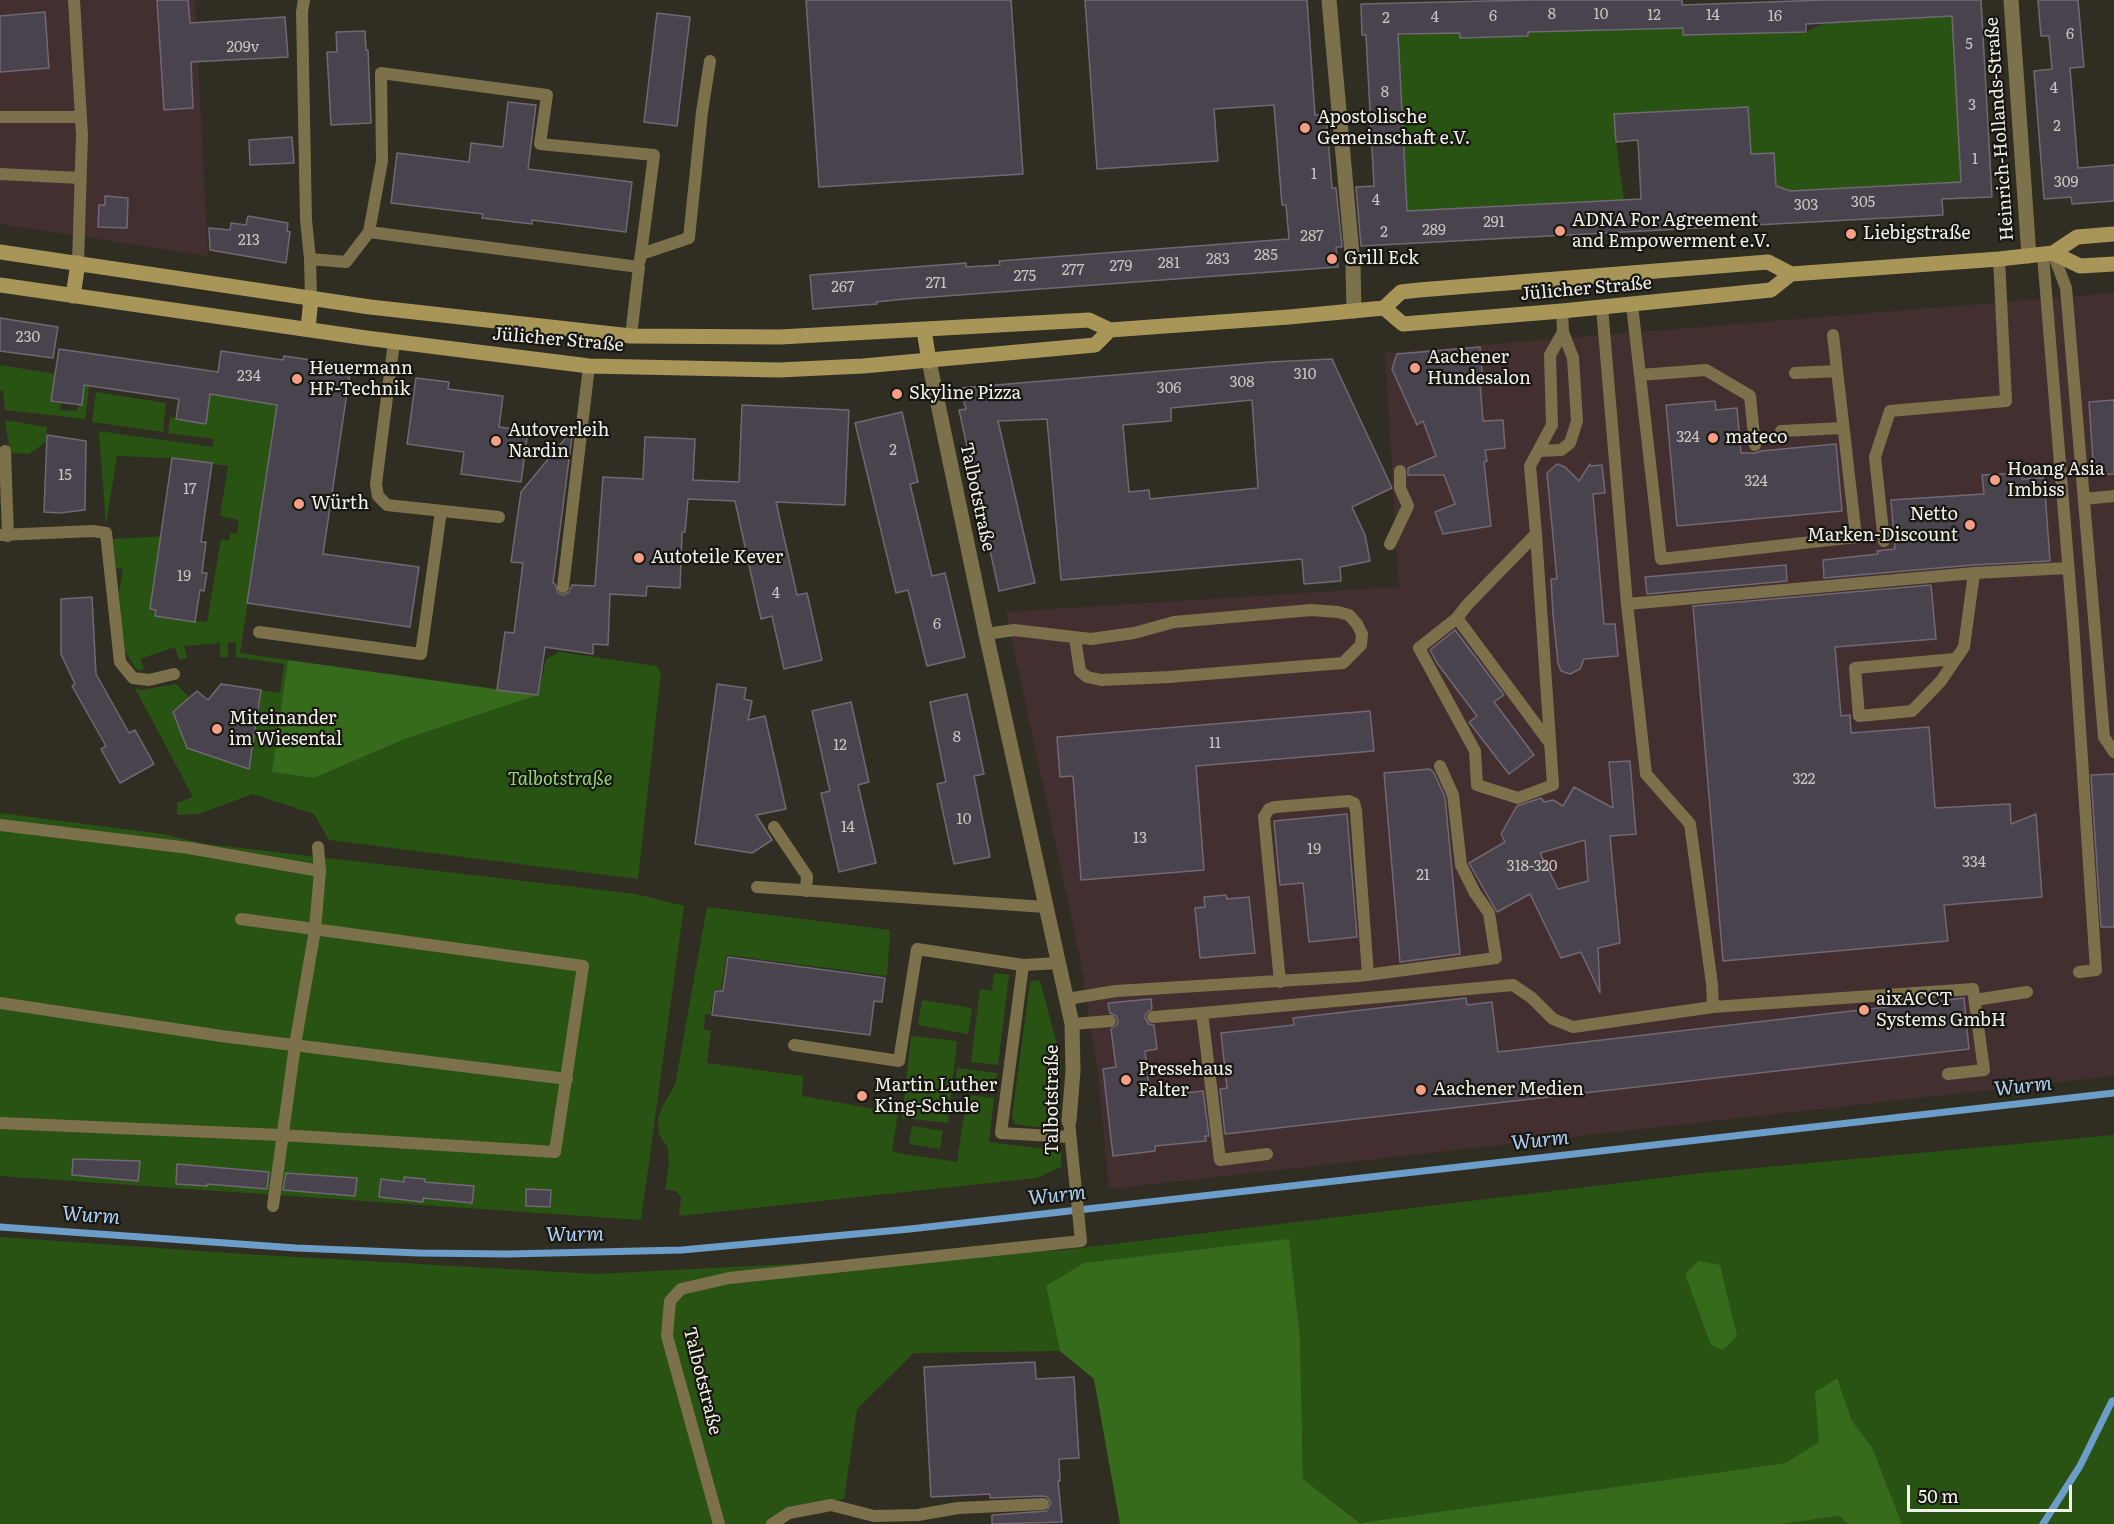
<!DOCTYPE html>
<meta charset="utf-8">
<style>
body{margin:0}
#map{position:relative;width:2114px;height:1524px;overflow:hidden;background:#302e23;font-family:Literata,serif}
canvas{display:block}
.scale{position:absolute;left:1907px;top:1485px;width:165px;height:27px;box-sizing:border-box;border:3px solid #f1f0e9;border-top:0;padding-left:8px;font-size:18px;line-height:21px;white-space:nowrap;color:#f1f0e9;-webkit-text-stroke:4px #171611;paint-order:stroke}
</style>
<div id="map">
<canvas width="2114" height="1524"></canvas>
<div class="scale">50 m</div>
</div>
<script>
const c = document.querySelector('canvas').getContext('2d');
c.lineJoin = 'round';
function paint(path, color) { c.fillStyle = color; c.fill(path, 'evenodd'); }
const shape = rows => new Path2D(rows.map(r => 'M' + r).join(''));
function stroke(path, color, width, dash) { c.strokeStyle = color; c.lineWidth = width; c.lineCap = dash ? 'butt' : 'round'; c.setLineDash(dash || []); c.stroke(path); }
function label(font, color, halo, rows, align = 'center') {
  c.font = font + ' Literata,serif'; c.lineWidth = 4.5; c.setLineDash([]); c.textBaseline = 'middle'; c.strokeStyle = halo; c.fillStyle = color; for (const [text, x, y, turn = 0] of rows) {
    c.save(); c.translate(x, y); c.rotate((+turn || 0) * Math.PI / 180); c.textAlign = isNaN(turn) ? turn : align; if (halo) c.strokeText(text, 0, 0); c.fillText(text, 0, 0); c.restore();
  }
}
const commercial = shape([
 [0,0,195,0,208,256,0,224],
 [2114,293,2114,1076,1109,1189,1098,1074,1080,958,1006,612,1399,587,1385,353]
]);
const green = shape([
 [1952,15,1961,182,1776,192,1774,153,1751,154,1748,107,1730,108,1614,114,1616,142,1624,200,1402,212,1406,184,1399,61,1391,35,1460,33,1460,38,1528,36,1528,32,1682,28,1683,35,1806,32,1826,22],
 [87,363,92,364,85,419,5,410,3,391,0,391,0,365,55,374,51,401,61,402,60,410,77,411,78,405,82,405],
 [212,381,231,398,260,402,279,392,240,653,288,660,273,772,314,778,405,739,538,695,546,659,560,652,656,666,661,673,638,879,329,840,314,814,253,794,199,814,177,815,177,803,193,797,135,688,141,690,176,684,190,698,173,712,187,748,215,757,254,738,261,690,280,693,284,664,236,657,236,642,228,643,228,657,220,657,220,643,184,646,187,658,179,660,175,647,140,659,144,669,140,671,135,668,123,647,119,593,123,569,116,568,113,539,165,536,160,540,151,609,156,610,156,616,207,622,221,539,229,541,230,533,237,534,239,520,220,516,228,466,172,458,117,456,106,525,99,431,213,447,214,439,168,433,170,417,206,423],
 [96,392,166,403,163,432,92,422],
 [5,420,47,427,46,442,29,454,10,453],
 [0,813,163,834,206,844,636,894,684,906,641,1220,0,1176],
 [707,907,890,930,887,976,727,955,721,990,714,989,710,1015,705,1014,704,1030,711,1031,707,1063,803,1076,802,1096,898,1113,892,1152,957,1162,967,1095,994,1098,989,1142,1061,1151,1061,1167,1037,1178,679,1216,681,1197,676,1191,665,1190,669,1163,668,1148,659,1134,658,1118,662,1107,675,1085],
 [994,973,1009,975,998,1065,971,1062,980,989,992,991],
 [1034,980,1040,981,1061,1060,1058,1130,1015,1124,1012,1117,1030,983],
 [922,1000,972,1008,968,1034,918,1025],
 [911,1036,957,1041,948,1123,902,1118],
 [957,1068,997,1073,995,1091,955,1086],
 [912,1126,943,1131,940,1149,909,1144],
 [2114,1135,2114,1524,1902,1524,1872,1447,1852,1421,1836,1378,1816,1392,1819,1442,1785,1463,1361,1523,1303,1479,1300,1337,1289,1240,1046,1286,1060,1351,914,1353,857,1409,844,1499,786,1510,768,1524,0,1524,0,1237,244,1254,596,1274,1064,1250,1702,1173],
 [1839,1516,1848,1524,1781,1524]
]);
const forest = shape([
 [288,660,538,695,405,739,314,778,272,772],
 [1289,1239,1300,1337,1303,1479,1360,1523,1785,1463,1819,1442,1815,1392,1837,1378,1852,1421,1872,1447,1902,1524,1848,1524,1839,1516,1781,1524,1120,1524,1094,1379,1060,1351,1046,1286,1084,1263],
 [1699,1261,1720,1265,1737,1336,1723,1350,1711,1345,1685,1274]
]);
const stream = shape([
 [0,1227,296,1248,419,1253,508,1254,682,1250,910,1229,2114,1093],
 [2043,1524,2080,1466,2112,1401,2114,1401]
]);
const building = shape([
 [157,0,188,0,190,23,285,17,288,57,191,62,193,108,164,110,157,0],
 [806,0,1011,0,1023,174,819,187,806,0],
 [1085,0,1307,0,1315,115,1326,114,1332,188,1336,188,1342,247,1336,247,1338,267,905,299,876,302,877,304,813,309,810,275,966,263,966,267,1000,265,999,261,1289,239,1286,205,1282,205,1274,105,1214,109,1218,161,1097,169,1085,0],
 [1531,0,1682,0,1682,5,1825,0,1981,0,1992,197,1942,199,1943,215,1361,246,1356,187,1374,186,1366,35,1362,35,1361,4,1531,0],
 [1952,16,1961,182,1790,191,1776,186,1774,153,1751,154,1748,107,1730,108,1614,114,1616,142,1638,140,1641,199,1407,211,1398,34,1460,33,1460,38,1528,36,1528,32,1683,28,1683,35,1806,32,1806,24,1952,16],
 [2038,0,2078,0,2084,67,2070,68,2078,168,2114,165,2114,201,2072,204,2071,197,2044,199,2034,71,2052,69,2049,36,2041,36,2038,0],
 [45,12,49,68,0,72,0,16,45,12],
 [657,13,690,17,677,126,644,122,657,13],
 [365,31,366,50,368,50,371,123,331,125,327,52,337,52,336,32,365,31],
 [508,102,536,105,528,169,632,182,626,232,532,220,532,224,482,218,483,214,391,203,397,153,469,162,471,143,503,147,508,102],
 [292,137,294,163,250,165,249,140,292,137],
 [105,196,128,198,127,228,98,227,99,205,105,205,105,196],
 [248,216,288,223,287,231,290,232,286,263,210,250,209,228,230,230,231,223,246,225,248,216],
 [0,318,58,327,53,358,0,351,0,318],
 [1480,347,1483,383,1480,384,1483,421,1503,420,1505,448,1485,450,1487,461,1484,462,1491,526,1443,534,1435,512,1455,504,1444,475,1408,475,1408,468,1436,456,1423,421,1417,425,1392,369,1397,354,1480,347],
 [59,349,218,372,221,351,283,360,284,356,351,366,323,554,419,567,410,627,247,603,277,405,210,394,206,424,176,419,179,399,84,385,82,405,51,401,59,349],
 [1332,359,1392,488,1352,507,1365,535,1370,561,1340,567,1341,581,1304,584,1302,559,1061,580,1047,419,998,421,1035,583,999,591,959,410,966,409,960,388,1270,362,1332,359],
 [1252,400,1258,488,1150,499,1149,490,1129,492,1123,425,1171,421,1171,408,1252,400],
 [416,378,449,382,448,389,503,396,499,427,528,431,521,482,461,474,464,452,407,444,416,378],
 [2114,400,2114,474,2094,475,2089,402,2114,400],
 [1715,401,1716,410,1737,408,1741,453,1755,453,1761,451,1836,444,1842,511,1677,526,1666,405,1715,401],
 [742,405,849,410,845,505,776,502,797,595,807,593,822,660,784,669,772,616,761,619,735,501,688,499,685,532,682,532,680,588,647,586,646,596,610,594,608,645,593,644,593,654,545,647,538,695,497,690,505,632,514,633,523,563,511,562,521,492,573,429,553,583,555,584,558,593,563,595,569,592,572,585,595,586,603,477,643,479,645,437,695,439,693,480,739,482,742,405],
 [902,412,918,482,910,484,932,576,945,573,965,657,927,666,908,590,896,593,855,423,902,412],
 [47,435,86,441,85,510,59,513,44,512,47,435],
 [172,458,212,463,201,542,206,542,202,573,207,573,204,591,200,590,195,622,155,616,156,610,150,609,172,458],
 [1557,464,1565,467,1579,481,1590,464,1590,466,1602,465,1605,493,1593,494,1604,624,1615,624,1618,656,1584,659,1580,669,1570,674,1561,671,1558,663,1553,614,1551,579,1557,579,1547,473,1557,464],
 [2022,473,2022,479,2044,478,2050,561,1973,565,1824,578,1823,560,1878,554,1877,551,1895,549,1891,500,1984,494,1982,475,2022,473],
 [1786,565,1787,581,1647,594,1645,577,1786,565],
 [1931,585,1936,639,1835,647,1841,716,1850,715,1851,733,1929,727,1935,808,2010,804,2011,824,2036,814,2042,897,1944,905,1948,941,1723,961,1693,606,1931,585],
 [92,597,96,674,129,733,135,730,154,764,120,783,101,749,106,746,72,686,75,684,61,654,61,599,92,597],
 [1455,630,1504,695,1494,702,1534,755,1509,774,1469,722,1477,716,1437,663,1430,650,1455,630],
 [221,684,261,690,249,769,187,748,173,712,197,691,208,700,221,684],
 [717,684,746,688,744,699,752,701,748,720,765,716,786,809,756,815,772,840,752,853,695,844,717,684],
 [967,694,984,774,974,776,990,857,954,864,937,784,946,782,930,702,967,694],
 [851,702,869,782,858,785,876,863,839,872,821,793,830,791,812,711,851,702],
 [1370,711,1374,751,1196,766,1204,870,1081,880,1073,776,1060,777,1057,737,1370,711],
 [1630,761,1636,834,1610,836,1620,943,1598,948,1600,993,1581,952,1561,958,1530,894,1497,912,1469,863,1505,842,1501,834,1517,806,1541,798,1544,802,1553,800,1563,806,1574,787,1613,808,1609,762,1630,761],
 [1585,840,1588,881,1558,889,1540,853,1585,840],
 [1430,769,1434,773,1445,797,1460,954,1400,962,1384,773,1430,769],
 [2114,774,2114,927,2101,927,2091,775,2114,774],
 [1347,814,1357,937,1309,942,1303,883,1280,885,1274,821,1347,814],
 [1226,895,1227,899,1249,897,1255,953,1200,958,1195,908,1205,907,1204,897,1226,895],
 [728,957,885,978,882,1002,874,1001,870,1035,712,1015,715,991,723,991,728,957],
 [1466,998,1467,1005,1492,1002,1498,1052,1964,998,1969,1049,1225,1134,1220,1089,1227,1088,1221,1033,1294,1025,1293,1018,1466,998],
 [1151,999,1152,1009,1146,1013,1145,1018,1149,1024,1154,1025,1157,1049,1145,1051,1150,1097,1203,1091,1209,1136,1205,1136,1206,1141,1155,1146,1155,1151,1113,1156,1103,1069,1116,1067,1111,1029,1117,1025,1118,1021,1116,1016,1110,1013,1108,1003,1151,999],
 [73,1159,140,1161,138,1181,72,1175,73,1159],
 [177,1164,269,1172,267,1189,207,1184,207,1186,176,1184,177,1164],
 [286,1173,357,1178,355,1196,283,1190,286,1173],
 [404,1177,425,1179,425,1182,474,1186,472,1203,423,1198,423,1202,379,1197,381,1179,404,1182,404,1177],
 [526,1189,551,1190,550,1207,526,1206,526,1189],
 [1035,1362,1036,1379,1074,1377,1079,1458,1059,1459,1060,1481,1058,1481,1062,1522,992,1524,992,1515,1047,1511,1051,1503,1047,1497,1043,1496,990,1498,990,1494,931,1497,924,1367,1035,1362]
]);
const lane = shape([
 [74,0,82,135,78,263],
 [304,0,302,12,306,220,310,259],
 [0,117,80,117],
 [0,174,80,178],
 [369,232,382,161,381,73,547,95,540,144,654,155,641,254],
 [2053,253,2066,288,2104,737,2114,752],
 [2043,255,2073,623,2096,970,2079,972],
 [640,260,641,254,689,238,702,112,710,61],
 [311,298,310,259,346,262,369,232,639,267,631,336],
 [1632,305,1661,559,1856,537,1833,335],
 [1602,307,1627,604,1646,774,1690,824,1712,984,1713,1007],
 [394,342,376,484,378,496,387,505,499,517],
 [1795,373,1837,371],
 [1640,375,1706,370,1750,396,1755,445],
 [1781,431,1843,428],
 [5,451,8,536],
 [1539,451,1561,450,1570,443,1577,421,1573,358,1563,332],
 [2085,499,2114,496],
 [1536,534,1467,605,1457,618,1419,648,1475,751,1477,785,1518,798,1553,785,1536,534,1530,466,1552,425,1550,355,1563,332,1562,311],
 [0,535,93,531,106,533,120,662,133,678,149,680,174,674],
 [1884,541,1875,457,1890,411,2006,401,1999,259],
 [1390,544,1408,506,1400,488,1400,471],
 [563,587,589,366],
 [1627,604,1974,573,2068,568],
 [1457,618,1549,742],
 [259,632,421,654,441,511],
 [986,634,1014,630,1091,639,1134,633,1174,622,1311,610,1338,612,1349,615,1357,624,1362,634,1361,645,1343,663,1169,677,1101,680,1087,677,1080,671,1075,638],
 [1955,659,1855,668,1859,716,1912,711,1941,681,1964,647,1974,573],
 [0,825,189,848,320,871],
 [774,827,807,876,806,891],
 [757,887,1045,907],
 [1023,965,1001,1133,1070,1137],
 [1280,982,1264,817,1269,809,1275,807,1349,801,1354,803,1356,811,1368,975],
 [1067,999,1116,991,1359,976,1496,958,1489,913,1475,893,1461,865,1453,795,1440,766],
 [1975,1000,2027,992],
 [0,1003,221,1036,567,1079],
 [1153,1017,1202,1013],
 [1072,1024,1110,1021],
 [794,1045,899,1061,917,949,1023,965,1059,963],
 [0,1123,281,1135,555,1152,583,966,241,919],
 [1267,1154,1220,1160,1202,1013,1513,985,1532,998,1553,1019,1573,1027,1713,1007,1973,989,1984,1070,1948,1074],
 [273,1206,295,1045,315,930,320,871,318,847],
 [719,1524,667,1336,670,1301,681,1289,729,1278,1081,1241,1069,1121],
 [772,1524,789,1513,831,1505,874,1516,918,1515,958,1508,1043,1504]
]);
const street = shape([
 [1329,0,1353,265,1354,311],
 [2011,0,2029,256],
 [929,361,986,634,1072,1024,1073,1071,1069,1121]
]);
const secondary = shape([
 [0,252,370,307,631,336,780,337,1089,320,1110,330,1289,317,1384,308,1401,292,1419,290,1768,262,1791,274,1999,259,2053,253,2077,237,2114,234],
 [2053,253,2080,266,2114,264],
 [0,285,366,338,589,366,779,370,863,366,1095,345,1110,330],
 [73,296,78,263],
 [1384,308,1403,324,1562,311,1771,290,1791,274],
 [308,329,311,298],
 [924,330,929,361]
]);
const markers = [
 [1305,128,6,"#f49e86"],
 [1560,231,6,"#f49e86"],
 [1851,234,6,"#f49e86"],
 [1332,259,6,"#f49e86"],
 [1415,368,6,"#f49e86"],
 [297,379,6,"#f49e86"],
 [897,394,6,"#f49e86"],
 [1713,438,6,"#f49e86"],
 [496,441,6,"#f49e86"],
 [1995,480,6,"#f49e86"],
 [299,504,6,"#f49e86"],
 [1970,525,6,"#f49e86"],
 [639,558,6,"#f49e86"],
 [217,729,6,"#f49e86"],
 [1864,1010,6,"#f49e86"],
 [1126,1080,6,"#f49e86"],
 [1421,1090,6,"#f49e86"],
 [862,1096,6,"#f49e86"]
];
const numberNames = [
 ["8",1552,15],
 ["10",1601,15],
 ["12",1654,16],
 ["14",1713,16],
 ["6",1493,17],
 ["16",1775,17],
 ["4",1435,18],
 ["2",1386,19],
 ["6",2070,35],
 ["5",1969,45],
 ["209v",243,48],
 ["4",2054,89],
 ["8",1385,93],
 ["3",1972,106],
 ["2",2057,127],
 ["1",1975,160],
 ["1",1314,175],
 ["309",2066,183],
 ["4",1376,201],
 ["305",1863,203],
 ["303",1806,206],
 ["291",1494,223],
 ["289",1434,231],
 ["2",1384,233],
 ["287",1312,237],
 ["213",249,241],
 ["285",1266,256],
 ["283",1218,260],
 ["281",1169,264],
 ["279",1121,267],
 ["277",1073,271],
 ["275",1025,277],
 ["271",936,284],
 ["267",843,288],
 ["230",28,338],
 ["310",1305,375],
 ["234",249,377],
 ["308",1242,383],
 ["306",1169,389],
 ["324",1688,438],
 ["2",893,451],
 ["15",65,476],
 ["324",1756,482],
 ["17",190,490],
 ["19",184,577],
 ["4",776,594],
 ["6",937,625],
 ["8",957,738],
 ["11",1215,744],
 ["12",840,746],
 ["322",1804,780],
 ["10",964,820],
 ["14",848,828],
 ["13",1140,839],
 ["19",1314,850],
 ["334",1974,863],
 ["318-320",1532,867],
 ["21",1423,876]
];
const poiNames = [
 ["Apostolische",1317,118],
 ["Gemeinschaft e.V.",1317,139],
 ["ADNA For Agreement",1572,221],
 ["and Empowerment e.V.",1572,242],
 ["Liebigstraße",1863,234],
 ["Grill Eck",1344,259],
 ["Aachener",1427,358],
 ["Hundesalon",1427,379],
 ["Heuermann",309,369],
 ["HF-Technik",309,390],
 ["Skyline Pizza",909,394],
 ["Autoverleih",508,431],
 ["Nardin",508,452],
 ["mateco",1725,438],
 ["Hoang Asia",2007,470],
 ["Imbiss",2007,491],
 ["Würth",311,504],
 ["Netto",1958,515,"right"],
 ["Marken-Discount",1958,536,"right"],
 ["Autoteile Kever",651,558],
 ["Miteinander",229,719],
 ["im Wiesental",229,740],
 ["aixACCT",1876,1000],
 ["Systems GmbH",1876,1021],
 ["Pressehaus",1138,1070],
 ["Falter",1138,1091],
 ["Martin Luther",874,1086],
 ["King-Schule",874,1107],
 ["Aachener Medien",1433,1090]
];
const streetNames = [
 ["Heinrich-Hollands-Straße",2000,129,-94],
 ["Jülicher Straße",1586,289,-5],
 ["Jülicher Straße",558,340,5],
 ["Talbotstraße",977,497,78],
 ["Talbotstraße",1053,1100,-90],
 ["Talbotstraße",702,1381,76]
];
const parkNames = [
 ["Talbotstraße",560,780]
];
const waterNames = [
 ["Wurm",2023,1087,-6],
 ["Wurm",1540,1141,-6],
 ["Wurm",1057,1196,-6],
 ["Wurm",91,1216,4],
 ["Wurm",575,1235,-1]
];
paint(commercial, '#432f30');
paint(green, '#295312');
paint(forest, '#376b1c');
stroke(stream, '#6d9dc9', 7);
paint(building, '#49434d');
stroke(building, '#706974', 1.5);
stroke(lane, '#7c714b', 12);
stroke(street, '#7c714b', 15);
stroke(secondary, '#a89659', 15);
for (const [x, y, r, color] of markers) { const dot = new Path2D(); dot.arc(x, y, r, 0, 2 * Math.PI); c.fillStyle = color; c.fill(dot); stroke(dot, '#171611', 2); }
label('15px', '#c7c5c2', null, numberNames);
label('18px', '#f1f0e9', '#171611', poiNames, 'left');
label('18px', '#f1f0e9', '#171611', streetNames);
label('italic 18px', '#92d973', '#171611', parkNames);
label('italic 20px', '#aecff2', '#171611', waterNames);
</script>
